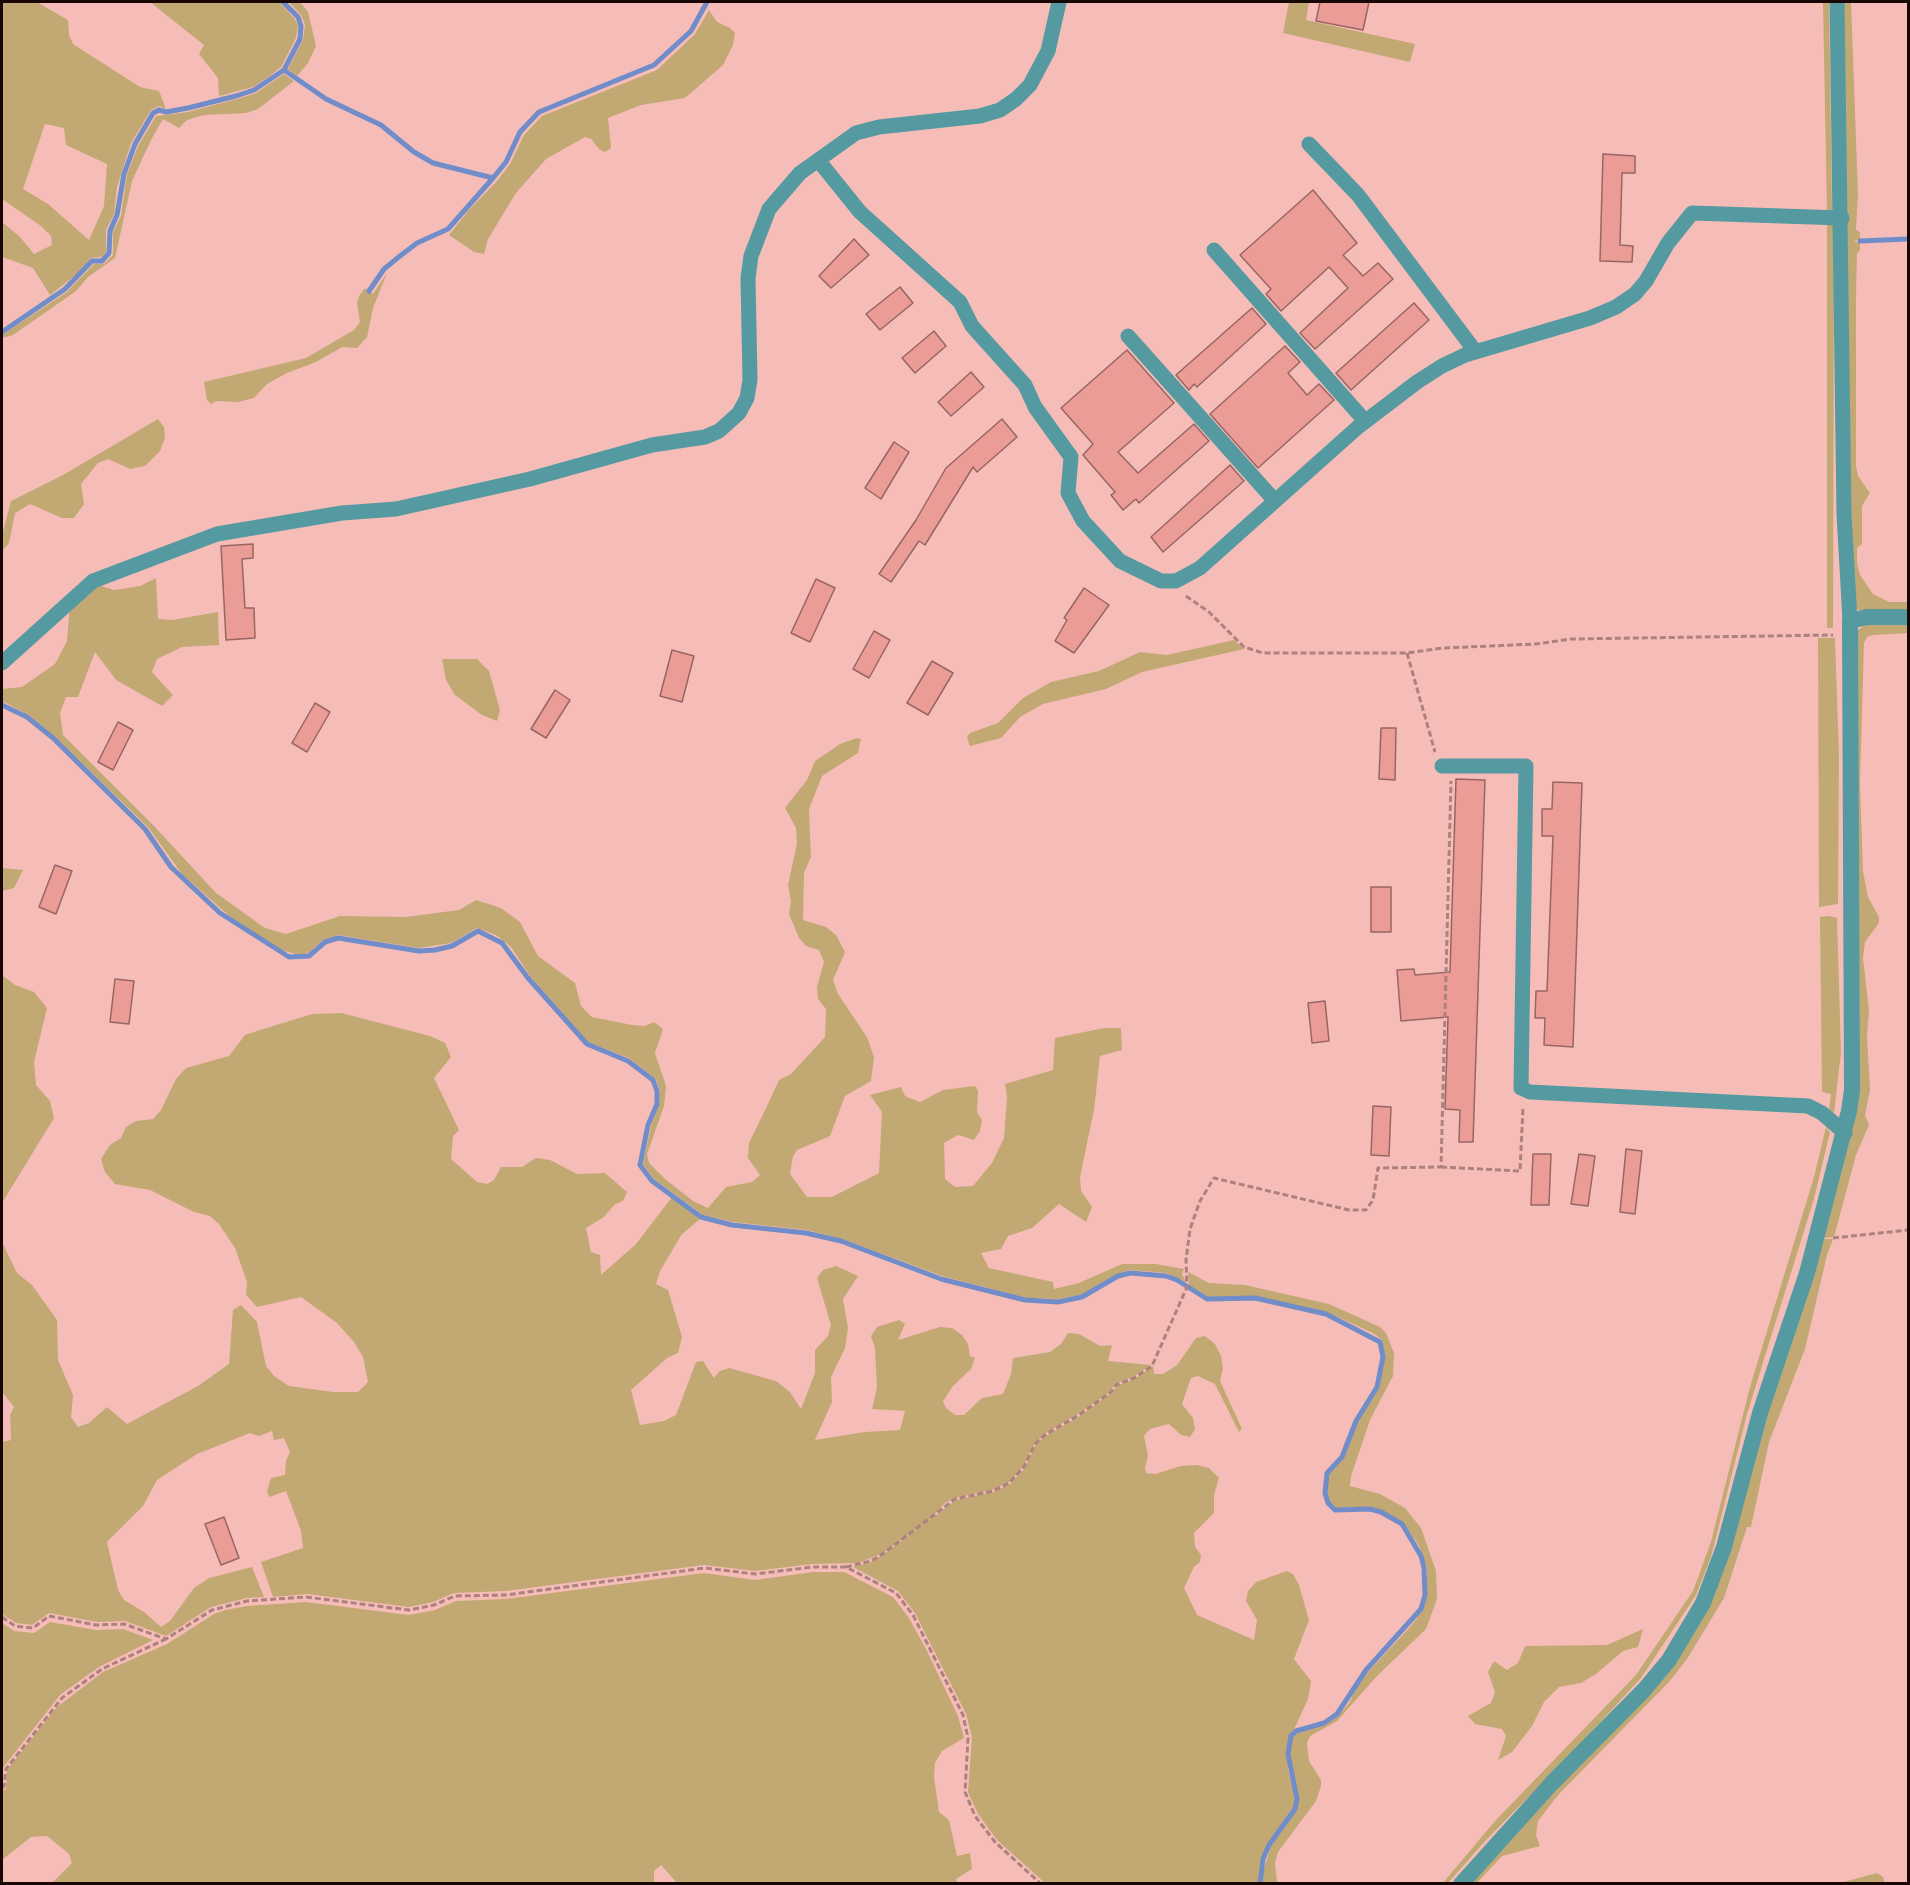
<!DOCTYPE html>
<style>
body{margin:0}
#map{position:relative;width:1910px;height:1885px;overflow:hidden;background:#f6bdb8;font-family:"PT Serif",serif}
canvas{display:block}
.frame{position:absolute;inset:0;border:3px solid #190706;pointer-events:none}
</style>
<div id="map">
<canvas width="1910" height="1885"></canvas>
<div class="frame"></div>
</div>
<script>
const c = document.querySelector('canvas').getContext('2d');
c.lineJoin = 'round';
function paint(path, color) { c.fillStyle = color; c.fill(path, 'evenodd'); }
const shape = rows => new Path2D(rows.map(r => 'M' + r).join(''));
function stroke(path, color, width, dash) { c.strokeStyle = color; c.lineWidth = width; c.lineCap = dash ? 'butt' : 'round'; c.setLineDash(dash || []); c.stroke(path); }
const green = shape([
 [2,2,37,2,68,20,69,35,73,44,140,87,159,91,166,109,159,106,151,110,131,143,117,187,114,214,106,230,106,252,101,257,91,258,78,273,50,295,33,268,2,257,2,222,20,237,34,254,52,245,51,236,41,226,2,199],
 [45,124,64,128,66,145,107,164,104,206,89,240,48,204,23,189],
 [150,2,279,2,295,19,298,26,296,38,281,67,267,78,253,87,219,96,218,78,199,54,204,45],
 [289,2,300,2,308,12,316,46,308,63,297,76,288,69,303,40,305,25,301,15],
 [1289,2,1309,2,1306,20,1415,44,1410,62,1283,33],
 [1823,2,1829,2,1832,213,1827,212],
 [1842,2,1851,2,1858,194,1856,230,1860,232,1860,239,1854,241,1860,243,1860,250,1857,253,1856,297,1856,466,1858,476,1870,493,1862,506,1862,544,1857,548,1857,563,1860,575,1873,594,1889,602,1908,602,1908,613,1858,610,1855,607,1852,592],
 [709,10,717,22,730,28,735,33,733,45,723,65,685,98,641,105,608,118,611,148,605,152,600,150,591,139,585,137,546,159,516,193,488,239,484,254,474,252,449,235,468,211,497,181,510,164,524,135,542,116,657,70,695,34],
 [284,74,294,81,258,109,246,113,204,115,187,120,179,128,163,119,151,140,132,181,115,258,88,277,76,291,13,335,2,338,2,335,67,292,94,264,104,264,113,255,113,232,121,216,127,175,138,146,156,116,188,112,237,99,256,93],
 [1827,224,1834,224,1833,628,1827,628],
 [387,273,373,308,367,337,357,348,342,347,316,362,287,373,267,384,254,398,238,402,216,401,211,404,207,400,204,382,306,358,354,330,360,322,357,303,359,296,365,288,373,294],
 [158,419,164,427,165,438,160,451,145,466,130,469,108,459,98,463,81,484,84,504,74,518,62,518,30,504,15,513,9,543,2,551,2,535,11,501,63,475],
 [156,578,158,619,172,620,218,612,219,645,182,647,157,659,152,672,173,695,162,706,116,680,95,652,78,697,66,697,60,713,63,735,154,826,216,893,265,928,286,934,340,916,406,917,459,910,476,900,501,908,520,922,538,956,575,983,581,1006,592,1017,632,1025,645,1026,654,1022,663,1029,655,1053,666,1086,664,1106,647,1154,649,1163,665,1179,693,1201,708,1208,726,1187,752,1182,760,1175,748,1158,749,1143,767,1106,779,1080,791,1074,825,1037,826,1009,818,999,817,987,824,962,819,950,806,946,799,938,789,914,791,901,788,885,797,844,796,828,785,808,807,780,815,761,840,744,857,738,861,739,858,753,822,776,809,809,811,857,804,873,803,920,826,927,836,935,845,952,833,980,838,994,867,1037,874,1057,871,1081,845,1096,830,1136,797,1150,793,1156,790,1174,807,1197,832,1197,879,1173,882,1112,870,1095,901,1087,905,1096,920,1102,943,1090,975,1086,978,1091,977,1112,982,1120,980,1131,974,1140,958,1135,944,1143,945,1179,955,1187,973,1186,992,1163,1004,1138,1007,1097,1005,1084,1053,1070,1055,1038,1104,1028,1121,1028,1122,1050,1100,1056,1094,1110,1080,1177,1081,1191,1092,1207,1086,1222,1059,1204,1032,1228,1008,1236,1001,1249,981,1253,989,1268,1053,1282,1054,1289,1079,1283,1122,1264,1156,1264,1184,1269,1182,1274,1186,1282,1166,1273,1130,1270,1117,1274,1081,1295,1058,1299,1026,1298,942,1276,842,1239,807,1230,733,1222,703,1215,654,1179,643,1164,651,1126,659,1104,660,1091,656,1079,629,1058,588,1042,530,976,511,947,496,935,477,928,451,943,419,948,338,935,323,940,308,953,300,955,281,950,235,921,182,874,148,827,54,736,29,715,2,701,2,689,22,687,55,664,67,641,70,603,95,584,114,590,140,586],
 [1908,623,1908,633,1873,635,1867,637,1864,643,1860,783,1863,871,1868,897,1879,917,1879,923,1865,942,1863,958,1869,1010,1867,1037,1870,1090,1865,1115,1869,1125,1856,1155,1834,1237,1822,1238,1852,1125,1855,632,1867,624],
 [1818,638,1835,638,1839,756,1838,904,1819,907],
 [1234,640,1244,649,1142,672,1106,689,1043,704,1020,717,1001,738,970,746,967,737,970,733,998,723,1023,698,1051,682,1099,671,1140,652,1167,655],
 [442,659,477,659,489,671,500,710,497,721,482,715,455,695,446,680],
 [2,868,23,870,14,888,2,891],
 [1829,916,1837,918,1841,1052,1834,1113,1829,1110,1831,1094,1822,1092,1820,917],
 [2,975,15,985,34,992,47,1008,34,1062,36,1085,50,1101,54,1118,2,1203],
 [341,1013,430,1036,445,1043,451,1057,434,1078,459,1130,453,1136,451,1159,477,1182,487,1184,494,1180,501,1167,522,1167,536,1158,550,1160,577,1174,605,1173,627,1192,623,1201,614,1205,604,1217,586,1228,591,1252,600,1255,601,1275,636,1244,672,1197,700,1219,682,1234,660,1271,656,1284,668,1290,682,1337,678,1353,667,1358,631,1390,640,1425,664,1421,676,1415,696,1362,703,1361,714,1378,720,1371,729,1368,776,1381,790,1392,801,1409,815,1373,815,1350,828,1336,831,1325,817,1278,823,1270,836,1266,858,1276,843,1299,848,1328,845,1348,831,1377,832,1402,815,1440,865,1432,900,1430,905,1411,872,1409,877,1388,875,1348,871,1336,877,1327,899,1320,905,1324,898,1340,940,1327,952,1328,962,1335,968,1344,970,1356,975,1358,971,1369,953,1386,943,1401,946,1408,955,1415,964,1415,982,1398,1003,1394,1011,1374,1013,1358,1050,1352,1061,1344,1068,1333,1079,1334,1100,1346,1112,1345,1108,1361,1151,1365,1133,1377,1115,1384,1110,1392,1078,1414,1046,1433,1034,1444,1023,1467,1009,1482,992,1490,955,1498,945,1503,929,1520,883,1553,859,1563,812,1564,755,1571,704,1565,506,1591,454,1593,433,1602,409,1607,307,1594,273,1597,261,1562,303,1548,301,1531,286,1491,269,1497,267,1491,271,1478,285,1475,286,1461,290,1452,284,1438,274,1440,272,1431,259,1436,250,1433,197,1454,157,1480,143,1506,107,1542,118,1590,124,1600,144,1612,161,1627,170,1621,194,1588,209,1578,252,1567,264,1597,247,1598,211,1607,166,1636,125,1621,97,1622,49,1613,32,1625,16,1623,2,1614,2,1442,11,1440,10,1415,14,1407,2,1392,2,1242,17,1273,32,1285,57,1320,58,1360,73,1395,71,1417,78,1427,89,1423,107,1407,127,1424,198,1386,229,1364,233,1310,241,1305,257,1322,266,1366,274,1376,289,1386,333,1392,358,1392,368,1382,363,1357,354,1342,337,1323,301,1297,257,1307,246,1295,247,1282,235,1248,219,1224,210,1216,194,1212,150,1190,115,1184,105,1172,101,1159,110,1145,121,1138,126,1127,136,1121,153,1119,161,1110,176,1079,186,1068,229,1056,245,1035,257,1031,312,1014],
 [1826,1127,1830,1132,1814,1199,1747,1414,1711,1557,1696,1595,1641,1678,1571,1754,1487,1839,1448,1883,1442,1884,1495,1821,1636,1675,1693,1591,1711,1542,1750,1387,1814,1177],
 [1822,1239,1833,1239,1827,1255,1805,1349,1769,1442,1751,1527,1747,1527,1724,1598,1687,1659,1669,1682,1558,1795,1538,1821,1536,1835,1540,1846,1502,1856,1477,1883,1469,1884,1674,1663,1765,1423],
 [1188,1272,1209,1283,1245,1285,1329,1304,1380,1327,1386,1333,1394,1353,1393,1376,1370,1420,1351,1476,1350,1486,1380,1494,1405,1508,1421,1528,1436,1571,1437,1599,1426,1629,1378,1675,1337,1721,1310,1736,1307,1743,1309,1761,1321,1780,1321,1786,1316,1801,1278,1852,1275,1862,1277,1883,1263,1883,1263,1872,1271,1846,1297,1809,1299,1799,1290,1754,1293,1737,1298,1733,1325,1725,1338,1716,1350,1702,1357,1685,1368,1672,1411,1626,1423,1610,1427,1595,1427,1568,1419,1546,1403,1522,1382,1510,1370,1507,1336,1508,1330,1502,1327,1493,1329,1473,1334,1465,1344,1458,1357,1421,1379,1388,1385,1357,1382,1340,1373,1333,1327,1312,1255,1296,1208,1297,1189,1285],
 [1205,1336,1215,1344,1221,1356,1223,1368,1220,1381,1242,1429,1239,1432,1215,1384,1198,1376,1191,1378,1182,1404,1193,1418,1195,1429,1190,1437,1181,1435,1169,1424,1150,1429,1144,1436,1148,1456,1145,1467,1146,1473,1155,1474,1181,1466,1197,1465,1209,1468,1219,1478,1214,1495,1214,1513,1194,1533,1195,1547,1201,1555,1200,1562,1194,1567,1184,1588,1197,1615,1254,1640,1257,1620,1246,1601,1248,1591,1256,1582,1287,1571,1293,1574,1299,1585,1309,1620,1294,1659,1311,1681,1308,1699,1287,1745,1288,1769,1295,1799,1293,1808,1267,1844,1261,1859,1258,1883,1045,1883,997,1840,978,1814,968,1792,972,1737,966,1714,915,1613,898,1591,853,1567,871,1562,884,1554,956,1500,993,1492,1010,1484,1025,1468,1035,1445,1047,1435,1080,1416,1111,1393,1117,1386,1134,1379,1153,1366,1154,1374,1163,1374,1177,1365,1196,1338],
 [813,1572,844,1572,893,1597,909,1618,926,1649,958,1716,964,1738,942,1751,935,1763,934,1777,939,1812,949,1820,957,1856,970,1853,972,1869,956,1879,957,1883,677,1883,661,1865,654,1871,654,1884,52,1883,72,1863,69,1854,47,1836,31,1837,2,1860,2,1792,6,1788,7,1770,57,1707,103,1672,167,1644,214,1614,225,1610,247,1606,306,1602,409,1615,435,1610,456,1601,506,1599,704,1573,755,1580],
 [50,1622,96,1630,123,1629,153,1640,99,1667,60,1695,2,1769,2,1785,2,1623,14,1631,34,1633],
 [1643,1629,1638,1647,1623,1651,1596,1674,1581,1683,1559,1687,1544,1702,1532,1726,1512,1752,1498,1760,1506,1736,1502,1729,1475,1724,1468,1716,1491,1703,1495,1692,1488,1672,1494,1661,1507,1670,1518,1663,1525,1646,1607,1645],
 [1877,1873,1883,1877,1885,1883,1764,1883,1840,1883]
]);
const stream = shape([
 [284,70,326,99,381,125,414,152,433,163,493,178],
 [1860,241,1908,239],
 [369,291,384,269,400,256,417,243,448,229,493,178,506,162,520,132,539,112,654,65,691,31,707,2],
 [2,332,65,289,92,261,102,261,109,253,110,231,117,215,124,174,135,144,153,113,159,110,166,112,188,108,236,96,254,90,284,70,300,39,301,26,298,17,283,2],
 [2,705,27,717,53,738,145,829,171,867,220,913,289,957,309,956,325,942,338,938,419,951,435,950,452,946,478,931,502,943,528,978,587,1044,628,1061,653,1080,657,1091,657,1104,648,1125,640,1165,652,1181,701,1217,732,1225,806,1233,841,1241,941,1279,1025,1300,1058,1302,1082,1297,1118,1276,1130,1273,1166,1276,1177,1280,1207,1299,1255,1298,1326,1314,1380,1342,1383,1357,1377,1387,1356,1421,1342,1457,1327,1473,1325,1493,1328,1503,1335,1510,1370,1509,1381,1512,1402,1524,1421,1556,1424,1568,1425,1595,1421,1609,1366,1670,1337,1714,1324,1723,1296,1731,1291,1736,1288,1754,1297,1799,1295,1809,1269,1845,1263,1859,1260,1884]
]);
const building = shape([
 [1320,2,1369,2,1363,30,1316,21,1320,2],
 [1603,154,1635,156,1635,173,1622,173,1620,245,1633,246,1632,262,1600,261,1603,154],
 [1313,190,1357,243,1343,255,1363,276,1378,263,1393,279,1315,349,1300,333,1348,288,1329,267,1281,311,1266,294,1271,289,1240,255,1313,190],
 [854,239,869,255,831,288,819,276,854,239],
 [900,287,913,303,880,330,866,314,900,287],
 [1414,303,1429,320,1351,390,1336,373,1414,303],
 [1252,308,1266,324,1197,387,1194,384,1189,390,1176,375,1252,308],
 [934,331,946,346,915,373,902,358,934,331],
 [1285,346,1300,362,1288,373,1307,395,1319,384,1334,400,1258,468,1210,414,1285,346],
 [1127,350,1174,403,1118,452,1138,473,1194,424,1209,441,1139,503,1136,499,1123,510,1111,495,1115,492,1083,455,1093,444,1061,408,1127,350],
 [971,372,984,387,951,416,938,402,971,372],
 [1002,419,1017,437,977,472,973,467,925,545,919,541,891,582,879,574,916,520,946,468,1002,419],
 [894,442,909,452,881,499,865,488,894,442],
 [1230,465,1244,481,1163,552,1151,537,1230,465],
 [253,544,253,558,242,559,245,608,254,608,255,638,226,640,221,546,253,544],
 [816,579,835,588,810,642,791,633,816,579],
 [1084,588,1109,605,1074,653,1055,641,1067,620,1064,618,1084,588],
 [874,631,890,640,869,678,853,669,874,631],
 [672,650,694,656,682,702,660,696,672,650],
 [932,661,953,673,928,715,907,703,932,661],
 [555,690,570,700,546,738,531,729,555,690],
 [315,703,330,712,307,752,292,743,315,703],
 [118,722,133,730,113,770,98,762,118,722],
 [1381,728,1396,728,1395,780,1379,779,1381,728],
 [1456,779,1485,780,1473,1142,1459,1142,1460,1110,1445,1109,1448,1017,1401,1021,1397,970,1414,969,1415,975,1450,972,1456,779],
 [1553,782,1582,783,1573,1047,1544,1045,1545,1018,1535,1018,1536,991,1547,991,1553,836,1542,836,1542,809,1552,809,1553,782],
 [55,865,72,871,56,914,39,907,55,865],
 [1371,887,1391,887,1391,932,1371,932,1371,887],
 [115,979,134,981,129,1024,110,1022,115,979],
 [1325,1001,1329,1041,1312,1043,1308,1003,1325,1001],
 [1373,1106,1391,1107,1389,1156,1371,1155,1373,1106],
 [1626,1149,1642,1151,1635,1214,1620,1212,1626,1149],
 [1533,1154,1551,1154,1549,1205,1531,1205,1533,1154],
 [1579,1154,1595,1156,1588,1206,1571,1204,1579,1154],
 [224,1517,239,1558,221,1565,205,1524,224,1517]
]);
const path = shape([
 [1186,596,1209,612,1244,647,1263,653,1407,653,1443,648,1536,644,1571,639,1833,635],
 [1407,653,1435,752],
 [1441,1167,1520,1171,1523,1108],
 [1833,1238,1908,1230],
 [846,1567,871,1561,884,1553,955,1499,993,1491,1009,1483,1024,1467,1035,1444,1046,1434,1079,1415,1111,1392,1116,1385,1134,1378,1152,1366,1187,1287,1186,1260,1190,1229,1200,1201,1214,1178,1349,1210,1366,1210,1373,1200,1378,1168,1441,1167,1451,781],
 [2,1617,15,1626,33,1628,49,1616,96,1625,124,1624,166,1639,212,1610,247,1601,306,1597,409,1610,434,1605,455,1596,506,1595,705,1568,755,1574,813,1567,846,1567,896,1593,913,1615,963,1715,968,1738,965,1792,975,1816,995,1842,1041,1884],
 [2,1788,4,1786,6,1769,62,1698,102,1669,166,1639]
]);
const minor = shape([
 [1837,2,1844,514,1850,621],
 [1309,144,1358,195,1475,351],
 [818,160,860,212,960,302,972,326,1025,385,1035,407,1071,457,1068,493,1083,521,1120,561,1161,581,1176,581,1200,568,1358,427,1417,382,1442,366,1465,355,1590,318,1616,307,1635,294,1646,281,1668,243,1692,213,1842,218],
 [1214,250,1365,421],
 [1128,336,1275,501],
 [2,663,93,581,217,534,342,513,396,509,530,479,652,445,705,437,719,431,739,413,747,398,750,380,748,278,751,256,769,209,800,173,856,133,879,127,980,116,1000,110,1016,99,1030,85,1048,51,1059,2],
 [1442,766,1526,766,1521,1088,1530,1092,1808,1106,1822,1113,1845,1133]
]);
const tertiary = shape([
 [1461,1884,1552,1783,1644,1690,1669,1660,1703,1603,1724,1547,1760,1413,1807,1273,1849,1111,1852,1090,1850,621,1867,617,1908,617]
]);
paint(green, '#c2a873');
stroke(stream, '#708cc9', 5);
paint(building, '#eb9c96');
stroke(building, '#986662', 1.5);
stroke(path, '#ad817d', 3, [6, 3]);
stroke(minor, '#559aa1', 15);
stroke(tertiary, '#559aa1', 16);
</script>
